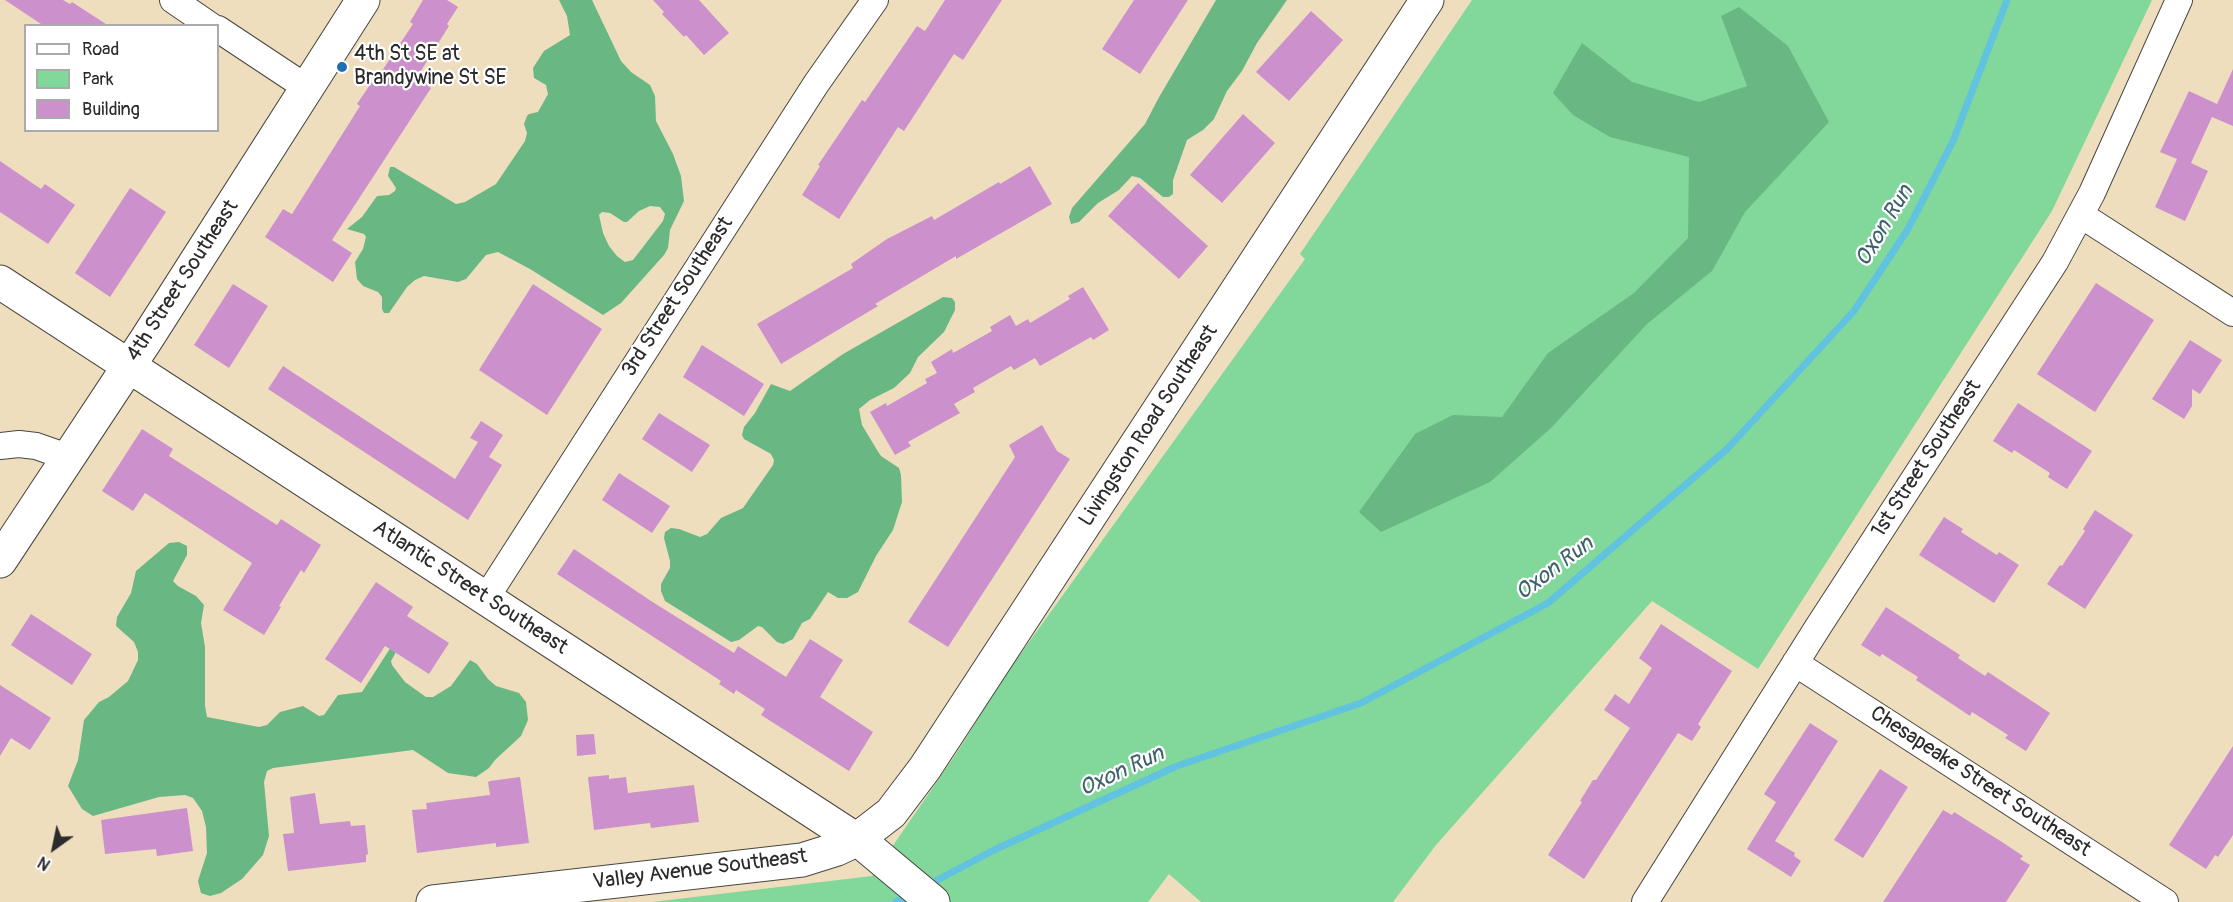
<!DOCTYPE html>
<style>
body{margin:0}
#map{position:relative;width:2233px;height:902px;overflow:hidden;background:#eedebe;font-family:Pangolin,sans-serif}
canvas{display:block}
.legend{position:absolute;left:24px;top:24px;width:195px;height:108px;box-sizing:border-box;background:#fff;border:2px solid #aaa;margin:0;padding:8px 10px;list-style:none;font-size:18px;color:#2b2b2b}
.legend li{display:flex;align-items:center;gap:12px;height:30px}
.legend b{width:30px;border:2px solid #aaa}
.north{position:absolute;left:24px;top:818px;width:60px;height:60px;-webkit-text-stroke:4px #fff;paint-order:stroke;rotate:213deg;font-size:16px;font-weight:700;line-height:24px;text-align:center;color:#2b2b2b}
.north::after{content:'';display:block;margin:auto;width:21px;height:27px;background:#2b2b2b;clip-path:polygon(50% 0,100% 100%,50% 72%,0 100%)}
</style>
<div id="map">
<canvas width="2233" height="902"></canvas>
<ul class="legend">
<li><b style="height:8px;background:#fff"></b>Road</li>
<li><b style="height:16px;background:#82d79b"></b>Park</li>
<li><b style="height:16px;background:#cc91cc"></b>Building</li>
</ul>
<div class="north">N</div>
</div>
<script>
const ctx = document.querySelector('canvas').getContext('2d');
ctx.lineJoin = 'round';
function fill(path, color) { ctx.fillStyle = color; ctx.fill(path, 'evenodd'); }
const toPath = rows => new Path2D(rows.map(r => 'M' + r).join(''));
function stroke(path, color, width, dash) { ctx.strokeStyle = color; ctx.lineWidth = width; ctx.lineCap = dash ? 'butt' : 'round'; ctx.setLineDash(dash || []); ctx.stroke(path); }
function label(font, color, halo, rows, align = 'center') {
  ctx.font = font + ' Pangolin,sans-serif'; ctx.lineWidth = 4.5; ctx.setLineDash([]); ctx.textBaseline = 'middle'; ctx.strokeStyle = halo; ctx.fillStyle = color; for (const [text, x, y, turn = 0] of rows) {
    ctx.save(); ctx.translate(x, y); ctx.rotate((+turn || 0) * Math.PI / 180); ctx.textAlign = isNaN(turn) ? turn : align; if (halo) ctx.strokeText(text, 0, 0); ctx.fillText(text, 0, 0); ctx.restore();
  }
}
const green = toPath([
 [1472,0,2152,0,2052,211,1758,669,1652,601,1436,845,1393,902,1201,902,1169,874,1148,902,652,902,872,876,956,754,1006,674,1305,259,1300,254]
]);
const forest = toPath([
 [559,0,592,0,621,61,631,72,650,85,655,96,656,121,673,154,681,176,684,201,670,230,668,248,664,255,621,303,603,315,530,269,498,252,486,255,466,279,458,282,424,276,415,280,407,287,389,313,384,313,382,309,382,297,378,292,363,286,357,279,355,262,363,249,366,237,364,234,347,229,362,217,377,196,389,195,395,191,396,188,388,176,390,167,394,167,456,204,465,202,496,184,525,141,527,133,524,124,527,116,529,114,538,112,548,94,546,85,534,78,533,68,544,51,570,35,567,16],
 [650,206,660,207,665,214,663,221,633,260,625,262,617,256,609,246,603,233,599,215,602,212,610,213,624,222,627,222,639,211],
 [1216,0,1287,0,1257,43,1242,71,1227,91,1214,119,1203,130,1187,140,1173,180,1173,194,1169,197,1163,197,1140,178,1132,176,1119,190,1098,203,1079,222,1071,224,1069,217,1072,208,1145,124,1158,99],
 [1739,7,1788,46,1829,122,1745,212,1712,271,1647,324,1551,428,1490,482,1381,532,1359,512,1415,434,1453,415,1502,417,1548,353,1634,293,1688,238,1689,157,1610,137,1573,115,1553,93,1582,43,1632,82,1699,102,1747,86,1721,16],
 [943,297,952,298,955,302,955,310,944,332,918,357,910,373,894,388,870,400,859,409,862,425,877,450,881,456,899,468,901,475,902,502,893,530,876,556,858,592,847,598,838,598,828,592,810,619,802,623,793,639,783,644,777,642,762,627,758,626,739,640,731,642,665,601,661,591,661,584,670,568,670,561,664,538,665,532,671,528,679,529,700,537,707,534,721,518,743,508,773,465,774,460,771,454,744,439,742,435,744,427,755,413,771,384,790,391,843,354],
 [179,542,187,546,187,555,173,581,178,586,196,596,204,605,201,623,205,647,205,706,207,717,259,727,267,725,280,712,303,706,319,716,324,715,338,695,362,692,391,647,395,649,395,654,391,661,392,665,405,682,426,697,433,697,451,686,470,660,477,664,488,679,496,686,519,693,526,702,528,720,521,736,495,760,489,768,476,777,448,773,413,750,273,768,267,771,264,782,269,836,263,855,242,879,221,893,210,896,201,893,198,881,207,853,206,827,202,811,193,798,185,795,159,797,93,816,82,809,68,786,78,760,84,720,99,702,109,697,128,681,138,660,138,652,134,642,116,626,117,617,131,593,136,571,169,543]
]);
const stream = toPath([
 [928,885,994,850,1177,766,1361,703,1548,603,1727,449,1854,311,1908,229,1953,141,2007,0],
 [896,902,910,895]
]);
const building = toPath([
 [5,0,63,0,70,4,72,2,109,26,44,26],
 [423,0,447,0,458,7,447,24,449,26,417,77,431,88,332,240,352,253,333,282,265,237,283,209,292,214,360,106,357,104,380,70,382,71,413,24,410,22],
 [653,0,699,0,729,33,704,55,686,35,684,37,662,14,664,12],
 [945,0,1002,0,963,60,954,54,904,131,898,127,839,219,802,195,820,166,818,165,862,100,865,102,917,26,925,31],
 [1134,0,1188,0,1140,74,1102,49],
 [1311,11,1343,40,1289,101,1256,72],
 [2233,69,2233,126,2212,117,2191,163,2208,171,2185,221,2155,207,2177,159,2160,152,2189,91,2217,104],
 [1243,114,1275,143,1222,203,1190,175],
 [0,161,41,189,45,184,75,205,48,244,0,212],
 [1030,166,1052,204,956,259,956,256,875,304,878,306,781,364,757,324,853,268,851,264,887,239,932,216,934,220,999,182,1000,184],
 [1138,183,1208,246,1179,279,1108,216],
 [130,188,166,212,110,297,75,273],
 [2096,283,2154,320,2095,412,2037,374],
 [233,284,268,306,229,368,194,345],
 [533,284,602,329,547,415,479,370],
 [1083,287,1109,330,1093,340,1091,337,1040,366,1035,358,1014,370,1011,366,973,388,975,392,954,404,960,413,908,442,911,446,895,455,870,412,886,403,887,406,927,383,925,379,937,373,931,362,952,349,953,353,992,331,990,327,1010,315,1016,326,1028,319,1030,323,1070,299,1068,296],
 [2190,340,2222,360,2200,394,2192,389,2192,406,2184,419,2152,399],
 [702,345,764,384,744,416,683,377],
 [283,366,455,479,478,442,470,438,481,421,503,435,489,457,502,465,468,520,268,389],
 [2018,403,2092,451,2067,489,2048,477,2050,473,2014,450,2012,453,1993,441],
 [659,413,710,445,692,472,642,439],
 [1042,425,1057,451,1070,459,948,647,908,622,1015,457,1009,445],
 [142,429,173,449,169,456,277,525,281,519,321,545,304,573,301,570,279,606,281,607,264,635,223,610,252,563,145,493,133,511,102,491],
 [619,473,670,506,652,533,602,500],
 [2095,510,2133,535,2085,609,2047,584,2060,565,2062,566,2085,531,2083,529],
 [1944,517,1963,529,1961,532,1997,555,1999,552,2019,565,1994,603,1919,555],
 [574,549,651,601,734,653,738,646,786,677,810,639,843,660,820,697,873,732,849,771,761,715,765,709,736,690,734,694,719,684,721,681,557,574],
 [376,582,413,607,407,616,449,643,429,674,385,646,361,683,325,659],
 [1886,607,1960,655,1958,658,1985,676,1988,672,2050,713,2026,751,2005,738,2008,735,1972,712,1970,716,1916,680,1918,677,1882,654,1880,657,1861,645],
 [31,614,92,654,72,685,11,645],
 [1661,624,1732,671,1698,724,1701,727,1692,741,1678,733,1584,879,1548,855,1582,802,1580,801,1593,780,1596,780,1630,728,1604,710,1615,694,1629,704,1652,668,1639,658],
 [0,685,51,718,30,750,11,738,0,756],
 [1810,723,1838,741,1775,841,1795,853,1794,856,1801,861,1791,877,1747,849,1776,802,1764,794],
 [594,734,596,754,577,756,576,735],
 [2233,746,2233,835,2218,857,2215,855,2206,869,2169,845],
 [1880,769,1908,787,1863,858,1834,840],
 [609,775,609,779,626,777,628,793,694,785,699,822,651,828,650,823,594,830,588,777],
 [520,777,529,843,496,847,496,843,417,853,412,810,427,809,426,803,490,795,488,782,490,781],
 [315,793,320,824,350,821,351,826,365,825,368,854,366,855,366,862,288,871,283,834,294,833,290,797],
 [187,808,193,851,157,856,156,849,105,854,101,820],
 [1943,810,1952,815,1954,812,2002,842,2023,856,2020,859,2030,865,2006,902,1883,902]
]);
const street = toPath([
 [173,0,211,26],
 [218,29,307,88],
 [2081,215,2233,313],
 [0,446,19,444,36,446,56,453,66,460],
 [486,598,816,84,875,0],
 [1795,663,2165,902],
 [1645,902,1818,627,2055,262,2092,193,2179,0]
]);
const secondary = toPath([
 [0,282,866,846,933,902],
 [0,561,146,340,363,0],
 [433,902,802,860,837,849,856,840,891,813,925,768,1427,0]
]);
const markers = [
 [342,67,6,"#1f6fb2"]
];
const poiNames = [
 ["4th St SE at",354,55],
 ["Brandywine St SE",354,79]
];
const streetNames = [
 ["4th Street Southeast",183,281,-57],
 ["3rd Street Southeast",678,297,-57],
 ["Livingston Road Southeast",1149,426,-57],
 ["1st Street Southeast",1927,459,-57],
 ["Atlantic Street Southeast",470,588,33],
 ["Chesapeake Street Southeast",1980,782,33],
 ["Valley Avenue Southeast",700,870,-7]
];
const waterNames = [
 ["Oxon Run",1885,226,-59],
 ["Oxon Run",1555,569,-37],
 ["Oxon Run",1122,772,-25]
];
fill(green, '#82d79b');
fill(forest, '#69b883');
stroke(stream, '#61c3df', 7);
fill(building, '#cc91cc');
stroke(street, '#484641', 28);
stroke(secondary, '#484641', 35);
stroke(street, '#fff', 26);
stroke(secondary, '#fff', 33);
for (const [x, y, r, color] of markers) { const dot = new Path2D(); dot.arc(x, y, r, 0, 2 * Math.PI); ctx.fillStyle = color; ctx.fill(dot); stroke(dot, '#fff', 2); }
label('21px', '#2b2b2b', '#fff', poiNames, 'left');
label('21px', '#2b2b2b', '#fff', streetNames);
label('italic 22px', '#3e606a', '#fff', waterNames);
</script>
